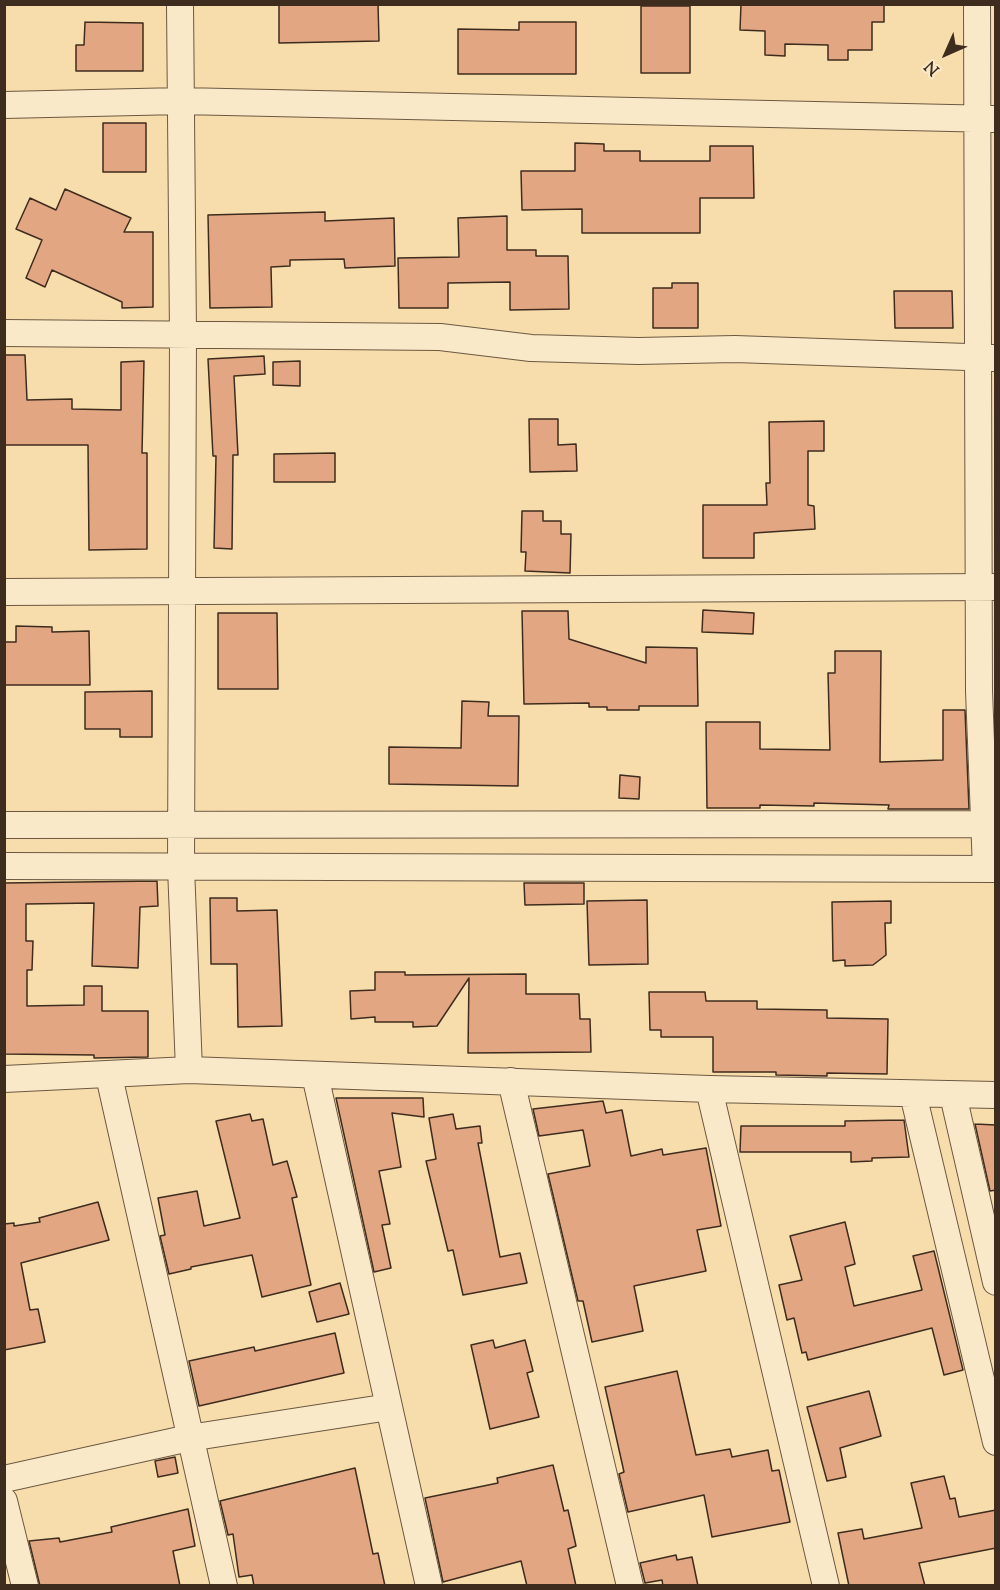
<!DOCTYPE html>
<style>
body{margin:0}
#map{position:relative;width:1000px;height:1590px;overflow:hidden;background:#f8ddac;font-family:"Sorts Mill Goudy",serif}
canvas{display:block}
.frame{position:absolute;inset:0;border:6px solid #3e2c1e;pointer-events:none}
.north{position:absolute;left:916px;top:24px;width:60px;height:60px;-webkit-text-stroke:4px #fae9c9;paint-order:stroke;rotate:225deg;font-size:16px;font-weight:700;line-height:24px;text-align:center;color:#3e2c1e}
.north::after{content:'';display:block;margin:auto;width:21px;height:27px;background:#3e2c1e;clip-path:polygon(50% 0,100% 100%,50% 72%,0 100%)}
</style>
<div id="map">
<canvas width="1000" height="1590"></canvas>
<div class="frame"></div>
<div class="north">N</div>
</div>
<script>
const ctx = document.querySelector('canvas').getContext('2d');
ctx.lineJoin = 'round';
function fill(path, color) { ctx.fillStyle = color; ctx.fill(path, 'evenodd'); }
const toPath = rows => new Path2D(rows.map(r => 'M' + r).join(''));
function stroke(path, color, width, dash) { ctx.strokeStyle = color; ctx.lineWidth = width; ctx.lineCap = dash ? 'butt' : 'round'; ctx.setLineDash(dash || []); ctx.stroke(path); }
const building = toPath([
 [279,4,378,4,379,41,279,43,279,4],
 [741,4,884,4,884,22,872,22,872,50,848,50,848,60,828,60,828,45,785,44,785,56,765,55,765,31,740,30,741,4],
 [641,6,690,6,690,73,641,73,641,6],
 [85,22,143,23,143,71,76,71,76,45,84,45,85,22],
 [519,22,576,22,576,74,458,74,458,29,519,30,519,22],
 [103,123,146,123,146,172,103,172,103,123],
 [575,143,604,144,604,151,640,151,640,161,710,161,710,146,753,146,754,198,700,198,700,233,582,233,582,209,522,210,521,171,575,171,575,143],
 [65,189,131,218,124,232,153,232,153,307,122,308,122,302,52,270,45,287,26,278,42,240,16,229,30,198,56,210,65,189],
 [325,212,325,221,394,218,395,266,345,268,344,259,290,260,290,266,271,267,272,307,210,308,208,215,325,212],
 [507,216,507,250,536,250,536,256,568,256,569,309,510,310,510,282,448,283,448,308,399,308,398,258,459,257,458,218,507,216],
 [672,283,698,283,698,328,653,328,653,288,672,288,672,283],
 [894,291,952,291,953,328,895,328,894,291],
 [4,355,25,355,27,400,72,399,72,409,121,410,121,362,144,361,142,453,147,453,147,549,89,550,88,445,4,445,4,355],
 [264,356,265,374,234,376,238,455,233,455,232,549,214,548,216,456,213,456,208,359,264,356],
 [300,361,300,386,273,385,273,362,300,361],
 [529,419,558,419,558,445,576,444,577,471,530,472,529,419],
 [824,421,824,451,808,451,808,505,814,506,815,529,754,533,754,558,703,558,703,505,767,505,766,483,770,483,769,422,824,421],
 [335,453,335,482,274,482,274,454,335,453],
 [522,511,543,511,543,521,561,521,561,534,571,534,570,573,525,571,526,552,521,552,522,511],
 [703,610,754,613,753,634,702,632,703,610],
 [522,611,568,611,569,639,646,663,646,647,697,648,698,706,639,706,639,710,607,710,607,707,589,707,589,703,524,704,522,611],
 [218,613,277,613,278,689,218,689,218,613],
 [16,626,52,627,52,632,89,631,90,685,4,685,4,642,16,642,16,626],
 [835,651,881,651,880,762,943,760,943,710,965,710,969,809,888,809,889,805,814,803,814,806,760,805,760,808,707,808,706,722,760,722,760,749,830,750,828,673,835,673,835,651],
 [152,691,152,737,120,737,120,729,85,729,85,692,152,691],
 [462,701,489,702,488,716,519,716,518,786,389,784,389,747,461,748,462,701],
 [620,775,640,777,639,799,619,798,620,775],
 [157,881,158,906,140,907,138,968,92,966,94,903,26,904,26,941,33,941,32,970,27,970,27,1006,84,1005,84,986,102,986,102,1011,148,1011,148,1057,94,1058,94,1055,4,1054,4,883,157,881],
 [524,883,584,883,584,904,525,905,524,883],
 [210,898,237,898,237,911,277,910,282,1026,238,1027,237,964,211,964,210,898],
 [647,900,648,964,589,965,587,901,647,900],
 [891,901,891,923,885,923,886,955,873,965,845,966,845,960,833,961,832,902,891,901],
 [375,972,405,972,405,975,526,974,526,994,579,994,580,1019,590,1019,591,1052,468,1053,469,978,437,1026,413,1027,413,1022,375,1022,375,1017,351,1019,350,991,375,990,375,972],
 [649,992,705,992,706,1001,757,1001,757,1009,827,1010,827,1018,888,1019,887,1074,827,1073,827,1076,776,1075,776,1072,713,1072,713,1037,661,1037,661,1030,650,1030,649,992],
 [336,1098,423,1098,424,1117,392,1113,401,1167,379,1171,390,1224,382,1225,391,1268,374,1272,336,1098],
 [603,1101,606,1113,622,1110,631,1156,662,1149,663,1155,706,1148,721,1226,697,1230,706,1271,634,1286,643,1331,592,1342,583,1301,578,1301,548,1174,590,1166,583,1130,539,1136,533,1109,603,1101],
 [250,1114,252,1121,263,1119,273,1165,287,1161,297,1197,292,1198,311,1285,262,1297,252,1255,191,1267,191,1269,169,1274,160,1236,165,1235,158,1198,197,1191,204,1226,240,1218,216,1121,250,1114],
 [453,1114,456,1129,480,1126,482,1143,478,1143,500,1257,520,1253,527,1283,463,1295,453,1250,448,1251,426,1161,436,1159,429,1118,453,1114],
 [904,1120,909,1157,872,1158,872,1161,851,1162,851,1152,740,1152,741,1126,845,1126,845,1121,904,1120],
 [975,1124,996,1125,996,1190,990,1191,975,1124],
 [98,1202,109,1240,21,1263,30,1310,38,1309,45,1342,4,1350,4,1224,14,1223,14,1226,40,1222,39,1218,98,1202],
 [845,1222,855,1264,845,1267,854,1306,922,1290,913,1256,934,1251,963,1370,944,1375,932,1328,808,1360,806,1352,802,1353,794,1318,787,1320,779,1285,802,1280,790,1236,845,1222],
 [340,1283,349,1314,317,1322,309,1292,340,1283],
 [335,1333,344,1373,199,1406,189,1361,254,1347,255,1351,335,1333],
 [493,1340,495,1348,525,1340,533,1371,527,1373,539,1417,490,1429,471,1345,493,1340],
 [677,1371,696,1455,730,1449,732,1457,768,1450,772,1471,779,1470,790,1522,712,1537,704,1495,628,1512,619,1474,624,1472,605,1387,677,1371],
 [869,1391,881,1436,840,1448,846,1477,827,1481,807,1407,869,1391],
 [175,1457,178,1473,158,1477,155,1461,175,1457],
 [553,1465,564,1511,568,1510,576,1546,568,1549,576,1586,527,1586,521,1561,443,1582,425,1498,498,1483,497,1478,553,1465],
 [355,1468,373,1554,378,1553,385,1586,254,1586,252,1575,239,1577,233,1534,228,1535,220,1501,355,1468],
 [944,1476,950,1499,955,1498,959,1517,996,1510,996,1548,919,1563,925,1586,849,1586,838,1533,862,1529,864,1539,922,1528,911,1483,944,1476],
 [188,1509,195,1546,173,1551,180,1586,40,1586,29,1541,59,1538,60,1542,112,1532,111,1527,188,1509],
 [676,1555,677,1560,692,1557,698,1586,663,1586,662,1580,645,1583,640,1563,676,1555]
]);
const street = toPath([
 [180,4,183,335,181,867,189,1070],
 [977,4,979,691,986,869],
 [4,105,181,101,996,119],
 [4,333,440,337,531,348,638,351,735,349,996,358],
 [4,592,996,587],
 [4,825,996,824],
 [4,866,996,869],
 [315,1075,429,1586],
 [109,1076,224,1586],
 [4,1079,189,1070,709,1089,996,1095],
 [511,1081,630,1586],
 [709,1089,826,1586],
 [913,1094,996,1442],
 [953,1095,996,1282],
 [4,1479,189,1438,389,1407],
 [4,1501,25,1586]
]);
fill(building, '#e2a682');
stroke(building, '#3e2c1e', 1.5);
stroke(street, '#6c5842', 28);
stroke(street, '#fae9c9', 26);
</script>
